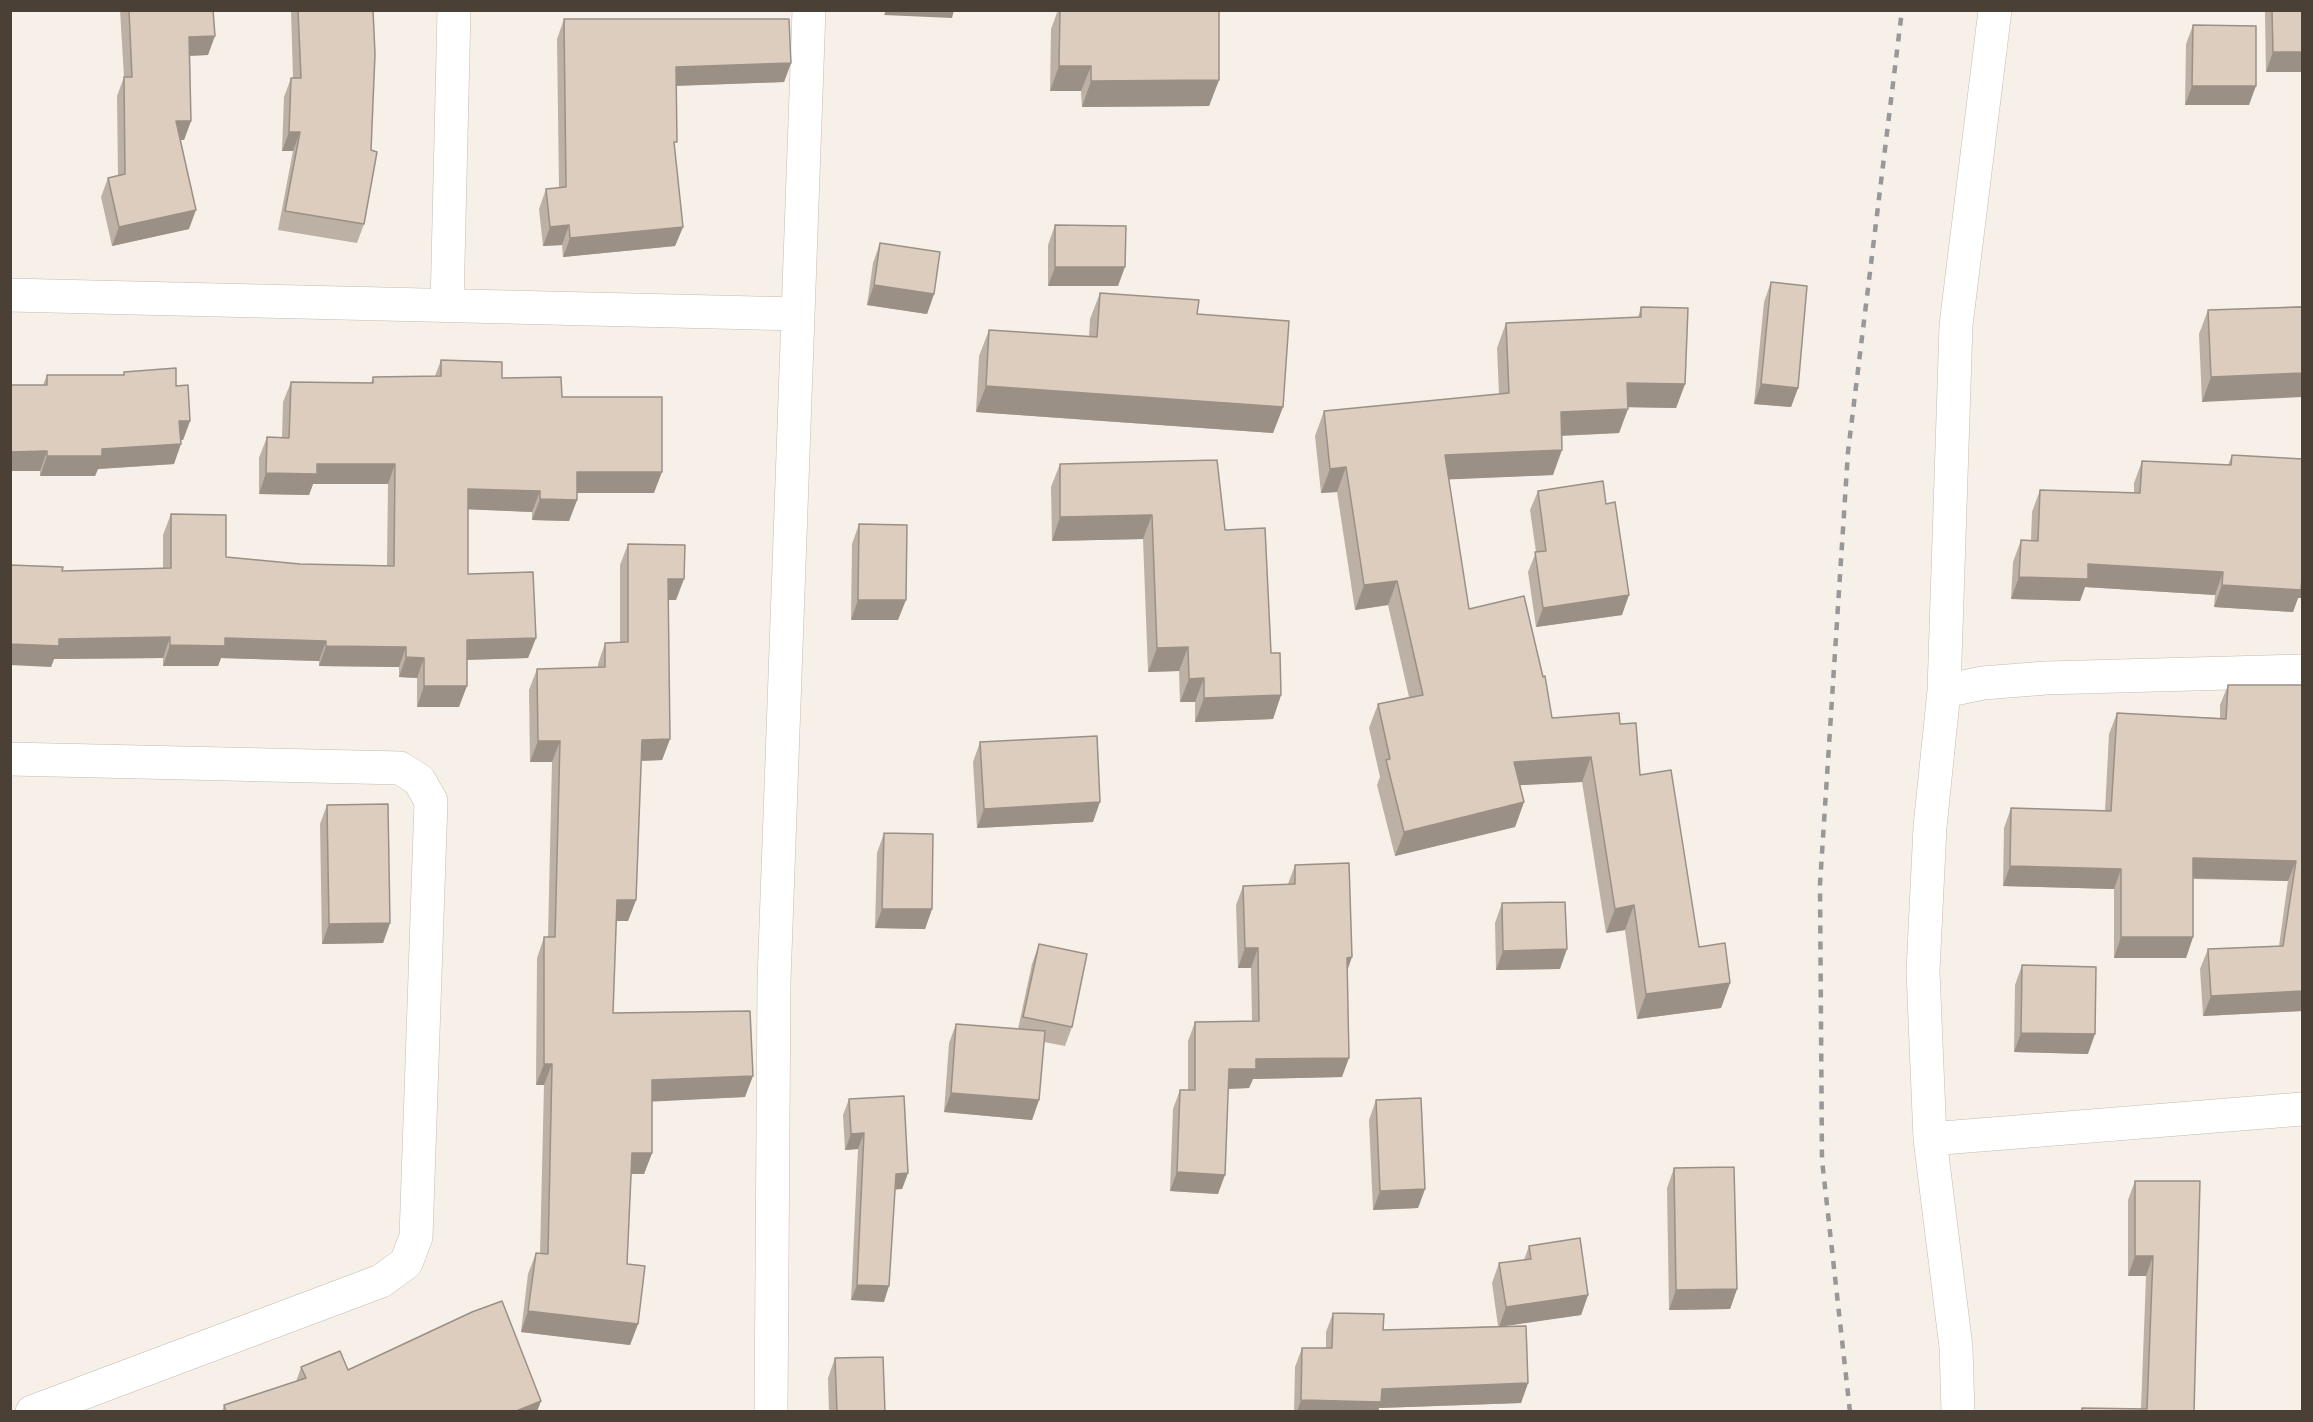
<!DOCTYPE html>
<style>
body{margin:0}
#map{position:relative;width:2313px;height:1422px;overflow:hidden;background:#f6f0e8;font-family:Montserrat,sans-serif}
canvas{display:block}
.frame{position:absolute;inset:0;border:12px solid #4a4036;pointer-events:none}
</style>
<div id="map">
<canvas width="2313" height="1422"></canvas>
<div class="frame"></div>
</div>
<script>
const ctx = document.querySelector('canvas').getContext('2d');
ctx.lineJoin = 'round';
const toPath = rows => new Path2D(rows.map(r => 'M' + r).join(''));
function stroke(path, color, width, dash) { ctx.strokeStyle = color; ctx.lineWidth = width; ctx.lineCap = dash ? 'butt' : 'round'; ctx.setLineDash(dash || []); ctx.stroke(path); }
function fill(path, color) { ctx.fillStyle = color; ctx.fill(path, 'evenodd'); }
const minor = toPath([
 [10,295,798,314],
 [447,306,454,10],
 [1944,691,1956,325,1995,10],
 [10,759,400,768,419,780,431,801,416,1237,406,1263,381,1281,32,1412],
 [1930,1139,2302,1109],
 [771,1412,774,981,809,10],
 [1958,1412,1956,1347,1930,1139,1923,971,1930,827,1944,691,1983,683,2046,678,2302,671]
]);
const rail = toPath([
 [1850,1412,1822,1160,1820,884,1848,452,1902,10]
]);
const wall = toPath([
 [120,10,213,10,208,55,190,56,191,121,184,140,180,140,189,229,112,246,101,197,108,178,118,175,117,96,124,77],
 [291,10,373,10,364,224,357,243,278,230,293,151,282,151,284,97,291,78,293,78],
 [1058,10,1219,10,1219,80,1209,106,1082,107,1081,91,1050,91,1051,29],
 [2266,10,2302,10,2266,72,2265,13],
 [564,19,791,63,784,82,676,86,674,150,683,227,675,246,563,257,562,245,543,246,539,209,546,189,559,188,557,39],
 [2193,25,2249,105,2185,105,2186,44],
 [1055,225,1118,286,1048,286,1048,245],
 [880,243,934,294,927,314,867,305,873,263],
 [1771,282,1798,388,1791,407,1754,404,1764,302],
 [1100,293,1197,314,1283,407,1273,433,976,412,979,356,989,330,1089,337,1090,319],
 [2302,306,2202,402,2199,334,2208,310],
 [1641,307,1685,384,1676,408,1628,407,1619,433,1561,436,1553,475,1449,479,1469,609,1552,718,1620,724,1640,775,1699,947,1730,983,1721,1008,1637,1019,1625,930,1606,933,1582,782,1520,785,1524,802,1515,827,1395,856,1377,785,1380,777,1369,728,1378,704,1409,697,1388,605,1355,610,1337,492,1321,493,1315,436,1324,411,1499,394,1497,348,1506,323,1638,317],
 [441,360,562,397,654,493,577,493,577,500,569,521,532,520,532,512,468,509,468,574,536,638,528,658,467,660,459,707,417,707,417,678,399,677,399,667,319,666,319,661,221,658,218,666,163,666,163,658,54,659,51,667,62,571,163,568,163,535,171,514,226,557,300,564,387,566,388,484,313,484,309,495,259,494,259,458,267,437,282,438,283,402,291,382,371,383,373,377,435,376],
 [124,372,176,386,190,421,183,440,180,440,174,464,98,469,95,476,40,476,40,471,10,471,10,385,43,385,47,375,123,375],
 [2232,455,2298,598,2293,612,2214,607,2215,595,2085,587,2080,601,2011,599,2013,562,2021,540,2031,540,2032,512,2040,490,2134,493,2134,483,2142,461,2228,465],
 [1060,464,1225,530,1271,653,1281,695,1273,719,1195,722,1195,702,1180,702,1179,671,1148,672,1143,539,1052,541,1051,487],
 [1538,491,1606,504,1622,615,1536,627,1528,572,1536,552,1530,510],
 [859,524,898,620,851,620,852,544],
 [628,544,676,600,668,600,670,739,662,760,641,761,636,900,628,921,616,921,613,1013,745,1097,652,1101,652,1153,644,1174,631,1174,627,1264,638,1324,630,1345,521,1332,528,1274,536,1253,540,1254,544,1085,536,1085,537,958,544,937,548,937,552,762,530,762,529,690,537,669,598,668,598,664,605,643,620,643,620,565],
 [2228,685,2302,685,2302,1011,2203,1016,2200,969,2208,949,2279,946,2288,881,2193,879,2193,937,2186,958,2114,958,2114,889,2003,886,2004,828,2011,808,2105,811,2109,734,2117,713,2220,718,2220,705],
 [980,742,1093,822,977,828,973,762],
 [327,805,390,923,383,943,322,944,320,824],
 [884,833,932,909,925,929,875,928,877,853],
 [1295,865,1347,972,1342,1077,1253,1079,1249,1088,1228,1089,1218,1194,1170,1191,1173,1109,1180,1090,1188,1090,1188,1041,1195,1022,1252,1021,1251,968,1238,968,1236,905,1243,886,1288,884],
 [1502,903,1560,969,1496,970,1495,923],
 [1039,944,1072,1027,1065,1046,1044,1042,1039,1100,1032,1120,944,1112,949,1043,956,1024,1018,1029,1032,964],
 [2022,965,2088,1054,2014,1052,2015,985],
 [849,1099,908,1173,902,1189,895,1189,884,1302,851,1300,858,1149,845,1150,843,1115],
 [1376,1100,1425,1189,1418,1208,1373,1210,1369,1120],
 [1674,1168,1737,1289,1730,1309,1669,1310,1667,1188],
 [2135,1181,2194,1412,2081,1412,2082,1408,2141,1409,2146,1276,2128,1276,2128,1200],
 [1529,1246,1588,1295,1581,1315,1499,1326,1528,1383,1521,1403,1379,1408,1378,1412,1294,1412,1295,1367,1302,1348,1326,1348,1326,1332,1333,1313,1383,1330,1498,1326,1492,1283,1499,1263,1524,1260],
 [835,1358,885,1412,829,1412,828,1378],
 [301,1367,348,1370,537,1412,222,1412,224,1405,296,1382]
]);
const shadedWall = toPath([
 [886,10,954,10,952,18,884,15],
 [215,36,208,55,182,56,189,37],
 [2273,52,2302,52,2302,72,2266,72],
 [791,63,784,82,668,86,676,67],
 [1059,66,1091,66,1081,91,1050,91],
 [1219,80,1209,106,1082,107,1091,81],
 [2192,86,2256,86,2249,105,2185,105],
 [176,121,191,121,184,140,169,140],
 [289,132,300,132,293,151,282,151],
 [196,210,189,229,112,246,119,227],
 [569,225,562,245,543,246,550,227],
 [683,227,675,246,563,257,570,238],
 [1055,267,1125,267,1118,286,1048,286],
 [874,285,934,294,927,314,867,305],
 [2302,373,2302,397,2202,402,2211,377],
 [1627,383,1685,384,1676,408,1618,407],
 [1761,384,1798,388,1791,407,1754,404],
 [986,386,1283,407,1273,433,976,412],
 [1628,409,1619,433,1552,436,1561,412],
 [179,421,190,421,183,440,172,441],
 [181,444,174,464,98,469,95,476,40,476,47,456,102,449],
 [1562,450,1553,475,1436,480,1445,455],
 [47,451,40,471,10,471,10,452],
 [317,464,395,464,388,484,313,484,309,495,259,494,266,473],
 [1346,467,1337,492,1321,493,1330,469],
 [577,472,662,472,654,493,569,493],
 [468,489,540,491,532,512,461,509],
 [540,499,577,500,569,521,532,520],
 [1152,515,1143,539,1052,541,1060,517],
 [2088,564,2223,572,2215,595,2085,587,2080,601,2011,599,2019,577],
 [2302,576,2302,598,2298,598,2293,612,2214,607,2222,585],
 [668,579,684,579,676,600,660,600],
 [1397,581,1388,605,1355,610,1364,585],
 [1629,595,1622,615,1536,627,1543,608],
 [858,600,906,600,898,620,851,620],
 [170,637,163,658,54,659,51,667,10,665,10,644,59,639],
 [225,638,326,641,319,661,221,658,218,666,163,666,170,645],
 [536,638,528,658,460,660,467,640],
 [326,646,406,647,399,667,319,666],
 [1188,647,1179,671,1148,672,1157,648],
 [406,657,424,658,417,678,399,677],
 [1204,678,1195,702,1180,702,1189,679],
 [424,686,467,686,459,707,417,707],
 [1281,695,1273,719,1195,722,1204,698],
 [670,739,662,760,635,761,642,740],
 [538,741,560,741,552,762,530,762],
 [1591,757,1582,782,1505,786,1514,762],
 [1100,802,1093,822,977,828,984,809],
 [1524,802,1515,827,1395,856,1404,832],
 [2193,858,2296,861,2288,881,2186,878],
 [2010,866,2121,869,2114,889,2003,886],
 [617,900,636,900,628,921,609,921],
 [1634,905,1625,930,1606,933,1615,909],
 [882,909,932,909,925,929,875,928],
 [390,923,383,943,322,944,329,924],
 [2121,937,2193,937,2186,958,2114,958],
 [1245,948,1258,948,1251,968,1238,968],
 [1567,949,1560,969,1496,970,1503,951],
 [1352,957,1345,977,1347,958],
 [1730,983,1721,1008,1637,1019,1646,994],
 [2302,991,2302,1011,2203,1016,2211,996],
 [2021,1033,2095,1034,2088,1054,2014,1052],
 [1349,1058,1342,1077,1253,1079,1249,1088,1222,1089,1229,1069,1256,1059],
 [544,1064,552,1064,544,1085,536,1085],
 [753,1076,745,1097,644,1102,652,1080],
 [951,1093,1039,1100,1032,1120,944,1112],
 [864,1133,858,1149,845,1150,851,1134],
 [632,1153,652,1153,644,1174,624,1174],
 [1177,1172,1225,1175,1218,1194,1170,1191],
 [908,1173,902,1189,890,1190,896,1174],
 [1425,1189,1418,1208,1373,1210,1380,1191],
 [2135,1256,2153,1256,2146,1276,2128,1276],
 [857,1285,889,1286,884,1302,851,1300],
 [1737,1289,1730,1309,1669,1310,1676,1290],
 [1588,1295,1581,1315,1499,1327,1506,1307],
 [528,1311,638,1324,630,1345,521,1332],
 [1528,1383,1521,1403,1379,1408,1378,1412,1297,1412,1301,1400,1382,1389],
 [541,1401,537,1412,514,1412]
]);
const building = toPath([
 [129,10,213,10,215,36,189,37,191,121,176,121,196,210,119,227,108,178,125,174,124,77,132,77,129,10],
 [298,10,373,10,375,54,371,150,377,152,364,224,285,211,300,132,289,132,291,78,301,78,298,10],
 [1060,10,1219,10,1219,80,1091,81,1091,66,1059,66,1060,10],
 [2272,10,2302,10,2302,52,2273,52,2272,10],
 [564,19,789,19,791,63,676,67,677,142,674,142,683,227,570,238,569,225,550,227,546,189,566,187,564,19],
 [2193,25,2256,26,2256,86,2192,86,2193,25],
 [1055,225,1126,226,1125,267,1055,267,1055,225],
 [880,243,940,252,934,294,874,285,880,243],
 [1771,282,1807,286,1798,388,1761,384,1771,282],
 [1100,293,1199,300,1197,314,1289,321,1283,407,986,386,989,330,1097,337,1100,293],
 [1641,307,1688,308,1685,384,1627,383,1628,409,1561,412,1562,450,1445,455,1469,609,1524,596,1543,677,1545,676,1552,718,1619,713,1620,724,1636,723,1640,775,1671,770,1699,947,1725,943,1730,983,1646,994,1634,905,1615,909,1591,757,1514,762,1524,802,1404,832,1386,760,1390,759,1378,704,1423,695,1397,581,1364,585,1346,467,1330,469,1324,411,1509,393,1506,323,1641,317,1641,307],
 [2302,307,2302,373,2211,377,2208,310,2302,307],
 [441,360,502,362,502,378,561,377,562,397,662,397,662,472,577,472,577,500,540,499,540,491,468,489,468,574,533,572,536,638,467,640,467,686,424,686,424,658,406,657,406,647,326,646,326,641,225,638,225,646,170,645,170,637,59,639,59,646,10,644,10,565,63,567,62,571,171,568,171,514,226,515,226,557,300,564,394,566,395,464,317,464,317,474,266,473,267,437,289,438,291,382,373,383,373,377,441,376,441,360],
 [176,368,176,386,188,385,190,421,179,421,181,444,102,449,102,456,47,456,47,451,10,452,10,385,47,385,47,375,124,375,124,372,176,368],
 [2232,455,2302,459,2302,576,2301,590,2222,585,2223,572,2088,564,2088,579,2019,577,2021,540,2038,541,2040,490,2140,493,2142,461,2231,465,2232,455],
 [1217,460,1225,530,1265,528,1271,653,1280,653,1281,695,1204,698,1204,678,1189,679,1188,647,1157,648,1152,515,1060,517,1060,464,1217,460],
 [1603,481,1606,504,1615,502,1629,595,1543,608,1535,552,1546,551,1538,491,1603,481],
 [859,524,907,525,906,600,858,600,859,524],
 [628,544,685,545,684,579,668,579,670,739,642,740,636,900,617,900,613,1013,750,1011,753,1076,652,1080,652,1153,632,1153,627,1264,645,1266,638,1324,528,1311,536,1253,548,1254,552,1064,544,1064,544,937,555,937,560,741,538,741,537,669,605,667,605,643,628,642,628,544],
 [2228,685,2302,685,2302,991,2211,996,2208,949,2283,946,2296,861,2193,858,2193,937,2121,937,2121,869,2010,866,2011,808,2111,811,2117,713,2226,719,2228,685],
 [1097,736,1100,802,984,809,980,742,1097,736],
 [388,804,390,923,329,924,327,805,388,804],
 [884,833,933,834,932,909,882,909,884,833],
 [1349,863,1352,957,1347,958,1349,1058,1256,1059,1256,1069,1229,1069,1225,1175,1177,1172,1180,1090,1195,1090,1195,1022,1259,1021,1258,948,1245,948,1243,886,1295,884,1295,865,1349,863],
 [1565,902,1567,949,1503,951,1502,903,1565,902],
 [1039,944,1087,954,1072,1027,1023,1017,1039,944],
 [2022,965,2096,967,2095,1034,2021,1033,2022,965],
 [956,1024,1045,1031,1039,1100,951,1093,956,1024],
 [904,1096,908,1173,896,1174,889,1286,857,1285,864,1133,851,1134,849,1099,904,1096],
 [1421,1098,1425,1189,1380,1191,1376,1100,1421,1098],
 [1734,1167,1737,1289,1676,1290,1674,1168,1734,1167],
 [2135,1181,2200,1181,2194,1412,2082,1412,2082,1408,2147,1409,2153,1256,2135,1256,2135,1181],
 [1580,1238,1588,1295,1506,1307,1499,1263,1531,1259,1529,1246,1580,1238],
 [502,1301,541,1401,514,1412,226,1412,224,1405,306,1378,301,1367,340,1351,348,1370,472,1312,502,1301],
 [1333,1313,1384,1314,1383,1330,1526,1326,1528,1383,1382,1389,1381,1402,1301,1400,1302,1348,1332,1348,1333,1313],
 [883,1357,885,1412,837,1412,835,1358,883,1357]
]);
stroke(minor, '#c5baac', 34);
stroke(minor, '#fff', 33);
stroke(rail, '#989898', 4.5, [8, 8]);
fill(wall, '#bdb0a4');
fill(shadedWall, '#9a9086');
fill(building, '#dccdbf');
stroke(building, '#9a9086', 1.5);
</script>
